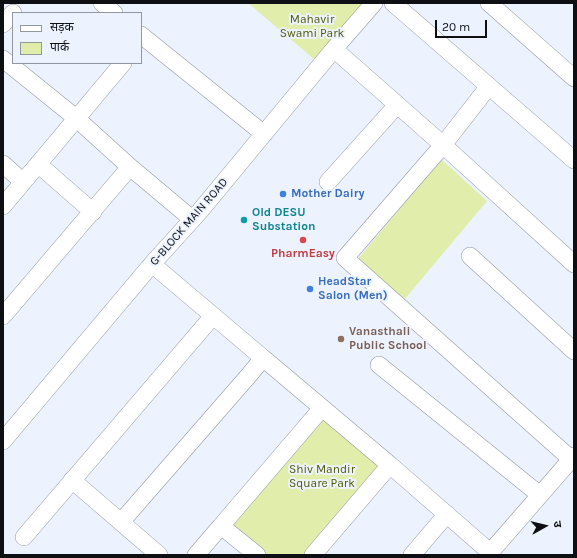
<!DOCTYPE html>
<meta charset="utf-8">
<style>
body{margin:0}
#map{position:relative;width:577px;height:558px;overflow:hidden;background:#edf3fe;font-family:Karla,"Noto Sans Devanagari",sans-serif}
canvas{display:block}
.frame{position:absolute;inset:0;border:4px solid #0d0f13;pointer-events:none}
.legend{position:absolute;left:12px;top:12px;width:130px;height:52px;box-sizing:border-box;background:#edf3fe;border:1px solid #9398a0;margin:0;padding:5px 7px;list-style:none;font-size:12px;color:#0d0f13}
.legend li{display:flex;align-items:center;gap:8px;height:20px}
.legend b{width:20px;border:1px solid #9398a0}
.north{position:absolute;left:525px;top:506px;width:40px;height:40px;-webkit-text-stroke:3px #edf3fe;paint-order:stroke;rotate:82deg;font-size:11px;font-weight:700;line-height:16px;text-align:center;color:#0d0f13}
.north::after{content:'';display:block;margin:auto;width:14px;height:18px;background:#0d0f13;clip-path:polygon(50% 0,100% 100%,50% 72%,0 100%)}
.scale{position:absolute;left:435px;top:20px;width:52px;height:18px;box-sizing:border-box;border:2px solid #0d0f13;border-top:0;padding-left:5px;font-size:12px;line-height:14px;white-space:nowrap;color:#0d0f13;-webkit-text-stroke:3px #edf3fe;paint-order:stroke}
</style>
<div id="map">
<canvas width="577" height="558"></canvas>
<div class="frame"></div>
<ul class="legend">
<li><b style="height:5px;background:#fff"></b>सड़क</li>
<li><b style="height:11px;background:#e0edab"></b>पार्क</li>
</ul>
<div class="north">उ</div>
<div class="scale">20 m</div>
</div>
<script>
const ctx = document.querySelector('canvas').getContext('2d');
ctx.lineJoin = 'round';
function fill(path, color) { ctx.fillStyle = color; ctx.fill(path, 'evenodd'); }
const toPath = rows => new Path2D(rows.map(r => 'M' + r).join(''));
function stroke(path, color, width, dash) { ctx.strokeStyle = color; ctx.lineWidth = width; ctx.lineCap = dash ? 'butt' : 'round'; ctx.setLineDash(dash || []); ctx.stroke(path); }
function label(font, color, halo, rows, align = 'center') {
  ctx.font = font + ' Karla,sans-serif'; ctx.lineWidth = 4; ctx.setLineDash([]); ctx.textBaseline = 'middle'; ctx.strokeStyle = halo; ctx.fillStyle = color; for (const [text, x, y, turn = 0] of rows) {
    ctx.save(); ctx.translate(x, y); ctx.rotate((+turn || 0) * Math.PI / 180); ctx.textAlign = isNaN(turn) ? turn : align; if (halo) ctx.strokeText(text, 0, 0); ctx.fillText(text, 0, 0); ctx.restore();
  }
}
const green = toPath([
 [248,3,363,3,315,60],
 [441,159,487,201,404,300,358,259],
 [324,415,384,467,306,555,265,555,228,526]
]);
const minor = toPath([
 [102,3,114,13],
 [393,3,574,160],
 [489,3,574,78],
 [3,24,13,13],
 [141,35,264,134],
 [334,49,443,145,574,264],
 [3,59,76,118,130,167,192,219],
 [489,86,443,145,345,258,571,459],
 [3,164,23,182],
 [38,164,93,212],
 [328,182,397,105],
 [3,206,123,63],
 [470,256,574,351],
 [3,316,130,167],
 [263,358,390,465],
 [379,365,540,495],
 [3,441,152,264,200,211,334,49,374,3],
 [72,480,159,555],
 [121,522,250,374,263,358,152,264],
 [24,537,213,316],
 [196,555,221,526],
 [257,555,221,526,322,408],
 [313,555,390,465,491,553],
 [412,555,447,514],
 [488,555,574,456]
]);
const markers = [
 [283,194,4,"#3f7fe0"],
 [244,220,4,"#0f9aa8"],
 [303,240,4,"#e0444e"],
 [310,289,4,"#3f7fe0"],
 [341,339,4,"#8d6e63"]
];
const parkNames = [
 ["Mahavir",312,20],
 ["Swami Park",312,34],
 ["Shiv Mandir",322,470],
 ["Square Park",322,484]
];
const shopNames = [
 ["Mother Dairy",291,194],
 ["HeadStar",318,282],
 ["Salon (Men)",318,296]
];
const cultureNames = [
 ["Old DESU",252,213],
 ["Substation",252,227]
];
const streetNames = [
 ["G-BLOCK MAIN ROAD",189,222,-49]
];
const healthNames = [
 ["PharmEasy",303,254]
];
const educationNames = [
 ["Vanasthali",349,332],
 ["Public School",349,346]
];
fill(green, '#e0edab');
stroke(minor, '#9297a1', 18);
stroke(minor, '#fff', 17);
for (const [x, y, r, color] of markers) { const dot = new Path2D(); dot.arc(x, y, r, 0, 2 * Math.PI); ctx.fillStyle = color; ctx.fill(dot); stroke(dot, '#edf3fe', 1.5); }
label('12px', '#4f5904', '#edf3fe', parkNames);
label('bold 12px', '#366cbe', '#edf3fe', shopNames, 'left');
label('bold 12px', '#0d838f', '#edf3fe', cultureNames, 'left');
label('12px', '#0d0f13', '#edf3fe', streetNames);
label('bold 12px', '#be3a42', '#edf3fe', healthNames);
label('bold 12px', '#785e54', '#edf3fe', educationNames, 'left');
</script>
